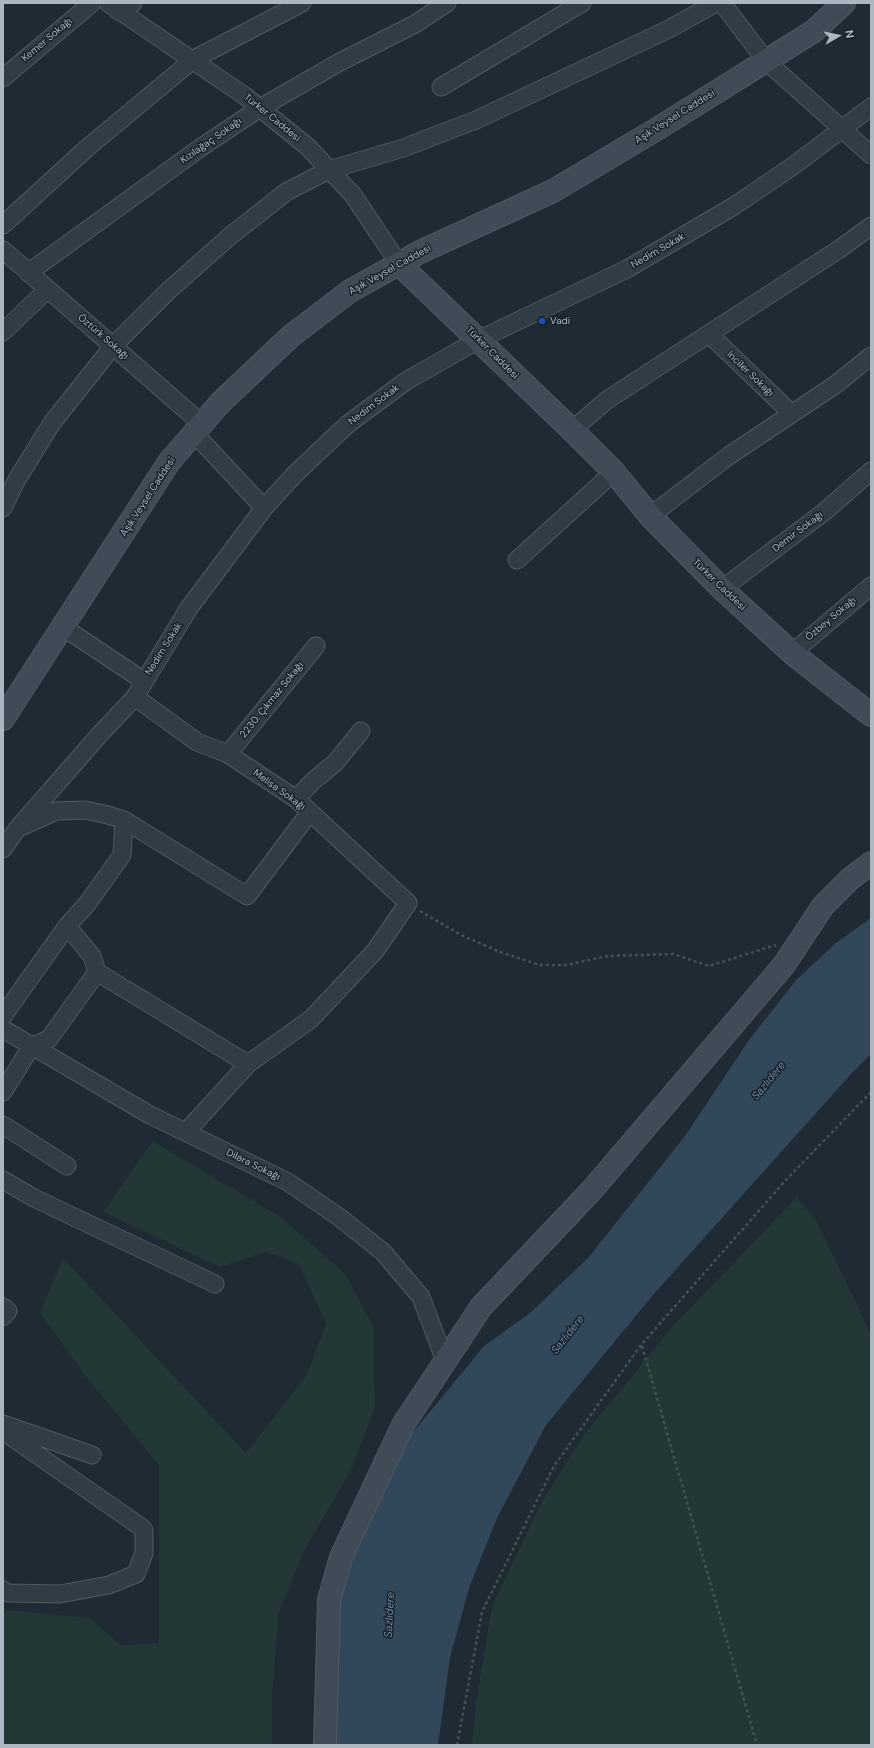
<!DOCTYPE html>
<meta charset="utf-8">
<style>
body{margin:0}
#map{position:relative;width:874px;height:1748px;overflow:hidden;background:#1f2a34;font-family:"DM Sans",sans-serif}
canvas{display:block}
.frame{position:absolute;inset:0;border:4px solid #acb7c2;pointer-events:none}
.north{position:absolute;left:818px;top:16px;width:40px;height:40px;-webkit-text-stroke:3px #182129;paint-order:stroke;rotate:81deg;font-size:11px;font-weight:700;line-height:16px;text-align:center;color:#acb7c2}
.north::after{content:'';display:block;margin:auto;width:14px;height:18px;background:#acb7c2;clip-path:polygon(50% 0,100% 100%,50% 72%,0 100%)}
</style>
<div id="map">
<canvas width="874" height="1748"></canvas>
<div class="frame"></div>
<div class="north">N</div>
</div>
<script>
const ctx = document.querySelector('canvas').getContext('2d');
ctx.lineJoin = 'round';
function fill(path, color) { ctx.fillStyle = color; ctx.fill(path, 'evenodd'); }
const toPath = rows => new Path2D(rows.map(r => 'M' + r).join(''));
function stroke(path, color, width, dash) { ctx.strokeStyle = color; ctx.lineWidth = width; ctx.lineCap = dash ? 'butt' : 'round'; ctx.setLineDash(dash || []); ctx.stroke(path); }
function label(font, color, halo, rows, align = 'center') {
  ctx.font = font + ' "DM Sans",sans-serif'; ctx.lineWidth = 3; ctx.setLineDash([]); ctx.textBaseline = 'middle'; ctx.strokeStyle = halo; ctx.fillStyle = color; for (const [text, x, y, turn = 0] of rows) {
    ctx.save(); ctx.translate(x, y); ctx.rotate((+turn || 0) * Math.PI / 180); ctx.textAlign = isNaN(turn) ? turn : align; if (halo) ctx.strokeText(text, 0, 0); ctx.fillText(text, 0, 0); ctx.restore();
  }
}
const green = toPath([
 [153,1141,279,1216,345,1273,374,1328,375,1407,351,1470,303,1553,279,1612,272,1695,272,1745,3,1745,3,1614,8,1610,90,1618,120,1645,159,1643,159,1465,86,1377,40,1313,63,1258,246,1453,306,1376,326,1324,299,1264,265,1252,220,1267,103,1212],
 [797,1197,817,1222,871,1334,871,1745,472,1745,476,1703,492,1606,541,1503,584,1435,673,1326]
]);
const water = toPath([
 [871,918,871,1054,851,1074,653,1295,546,1425,497,1518,469,1588,450,1658,438,1745,331,1745,336,1609,345,1565,409,1437,484,1346,530,1313,588,1258,685,1136,749,1040,797,979,836,943]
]);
const path = toPath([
 [420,911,461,935,500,952,540,965,567,965,607,956,673,954,709,966,776,945],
 [642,1346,757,1745],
 [457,1745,482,1612,554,1466,641,1345,785,1181,871,1092]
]);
const street = toPath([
 [108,3,245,96,308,147,353,195,399,264],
 [722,3,766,61,871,155],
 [118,11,133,3],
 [3,78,92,3],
 [441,87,582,3],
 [3,225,87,148,194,59,302,3],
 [3,250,202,424],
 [28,273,200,148,260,108,338,63,415,24,447,3],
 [3,332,48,289],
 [709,334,792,414],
 [572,430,607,400,841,248,871,226],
 [194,433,264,508],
 [3,508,16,481,52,423,113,346,167,292,229,237,286,192,329,170,403,148,476,120,669,29,716,3],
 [650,516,730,455,835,385,871,356],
 [517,560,614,472],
 [722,589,824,512,871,471],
 [63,627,144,681],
 [792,653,871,586],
 [135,697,197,742,228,754,296,799,408,903,375,951,311,1019,248,1064,186,1132],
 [228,754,316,646],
 [296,799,313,781,335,763,361,731],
 [23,826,56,811,85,810,108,815,124,820,247,896,310,812],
 [3,849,17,829,101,733,135,697,189,608,264,508,295,474,348,424,406,381,480,339,627,269,734,206,793,166,871,107],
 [67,926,92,956,97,972,248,1064],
 [3,1016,67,926,87,904,122,855,124,820],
 [3,1029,150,1115,288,1182,339,1217,383,1252,421,1297,445,1361],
 [3,1092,31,1047,49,1039,97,972],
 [3,1125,67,1166],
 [3,1180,34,1198,215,1284],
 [3,1307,8,1311,3,1317],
 [3,1424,92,1455],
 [3,1431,141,1527,144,1530,144,1553,136,1574,109,1585,60,1594,8,1593,3,1590]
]);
const secondary = toPath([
 [399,264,572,430,614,472,650,516,722,589,792,653,871,715],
 [3,719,169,462,221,402,291,336,350,291,420,252,553,191,657,129,814,31,844,3],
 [325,1745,329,1600,341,1557,403,1425,481,1307,591,1191,784,965,823,906,850,879,871,863]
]);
const markers = [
 [542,321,4,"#1a4fb4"]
];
const streetNames = [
 ["Kemer Sokağı",47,40,-40],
 ["Aşık Veysel Caddesi",675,117,-32],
 ["Türker Caddesi",272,118,39],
 ["Kızılağaç Sokağı",211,141,-35],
 ["Nedim Sokak",658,251,-30],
 ["Aşık Veysel Caddesi",390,270,-29],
 ["Öztürk Sokağı",103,337,41],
 ["Türker Caddesi",492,353,45],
 ["İnciler Sokağı",750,374,44],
 ["Nedim Sokak",374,405,-37],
 ["Aşık Veysel Caddesi",148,497,-57],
 ["Demir Sokağı",798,532,-37],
 ["Türker Caddesi",719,585,44],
 ["Özbey Sokağı",831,619,-40],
 ["Nedim Sokak",164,649,-58],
 ["2230. Çıkmaz Sokağı",272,700,-51],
 ["Melisa Sokağı",279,790,36],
 ["Dilara Sokağı",253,1165,26]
];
const poiNames = [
 ["Vadi",550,321]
];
const waterNames = [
 ["Sazlıdere",769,1081,-51],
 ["Sazlıdere",568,1335,-52],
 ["Sazlıdere",390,1615,-87]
];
fill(green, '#223736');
fill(water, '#33475b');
stroke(street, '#505a63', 19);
stroke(secondary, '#505a63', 24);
stroke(path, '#405454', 2.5, [3, 3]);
stroke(street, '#323c45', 17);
stroke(secondary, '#414b58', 22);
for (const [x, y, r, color] of markers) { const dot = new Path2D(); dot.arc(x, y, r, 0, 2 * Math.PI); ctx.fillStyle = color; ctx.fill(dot); stroke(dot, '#182129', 1.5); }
label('10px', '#acb7c2', '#182129', streetNames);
label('10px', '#acb7c2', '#182129', poiNames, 'left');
label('italic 11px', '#6e8aa5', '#182129', waterNames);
</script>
